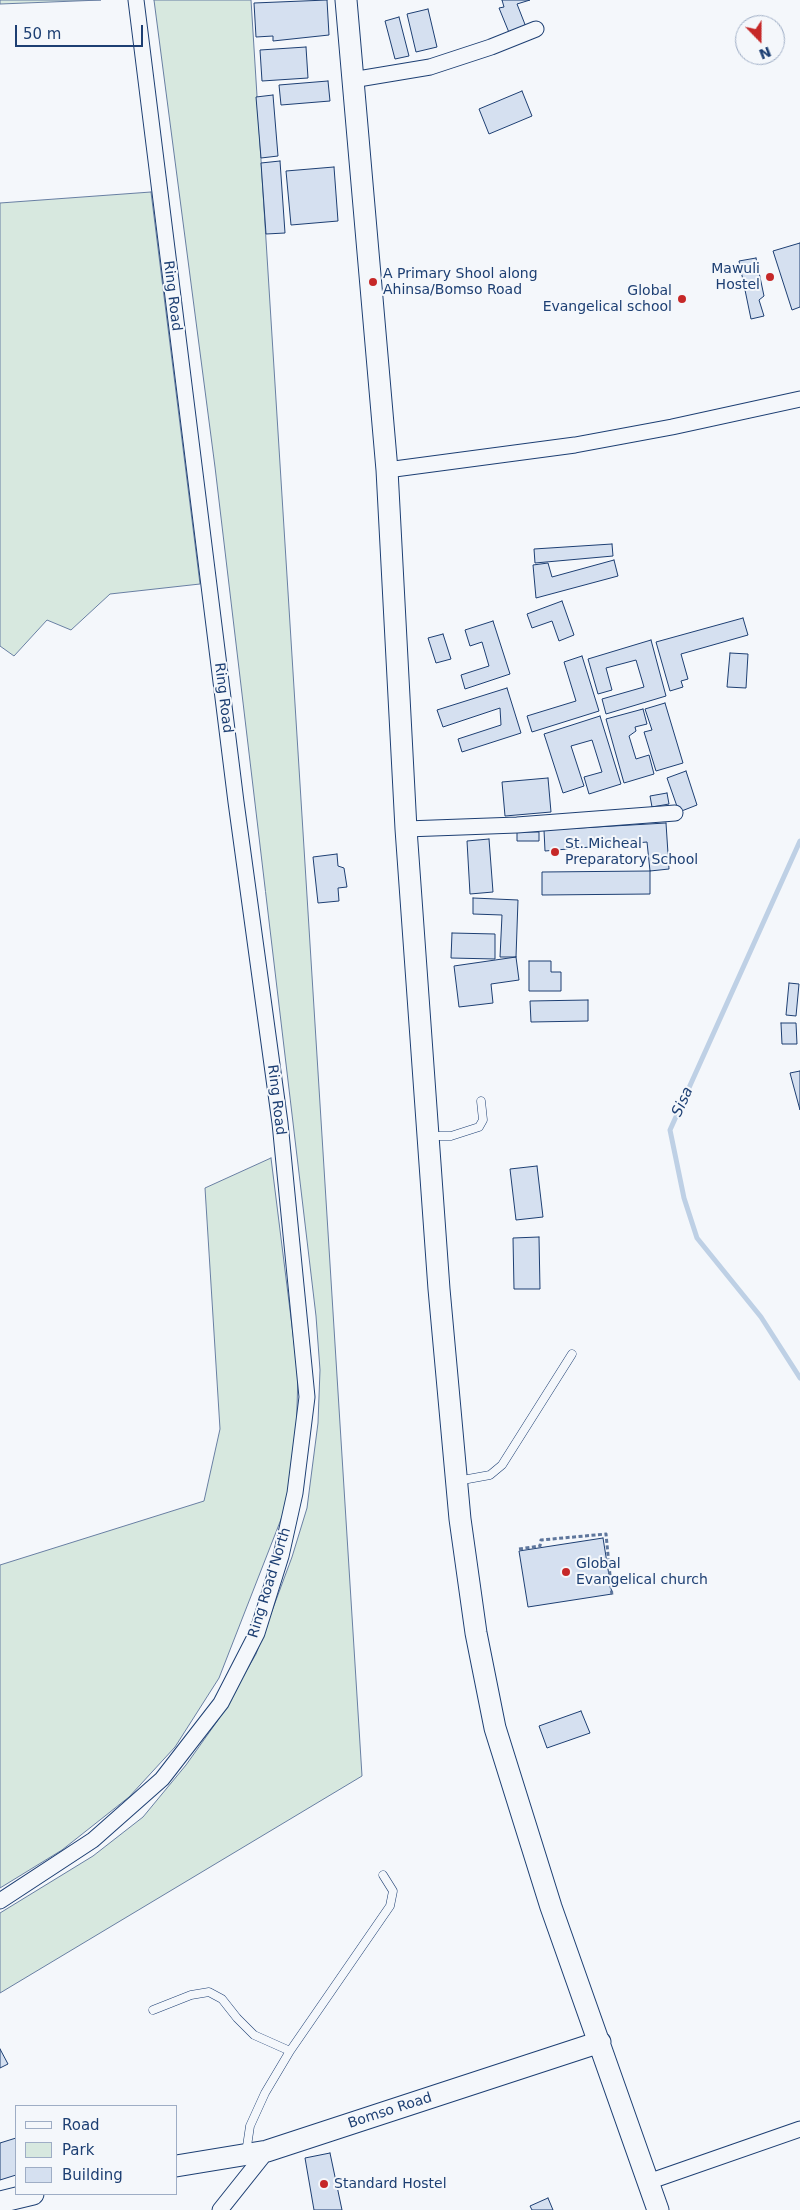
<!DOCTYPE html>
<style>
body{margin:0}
#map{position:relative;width:800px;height:2210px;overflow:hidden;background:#f4f7fb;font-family:"DejaVu Sans",sans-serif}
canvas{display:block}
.legend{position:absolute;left:15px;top:2105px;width:162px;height:90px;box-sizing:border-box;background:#f4f7fb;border:1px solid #9eadc5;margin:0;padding:6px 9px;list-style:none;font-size:15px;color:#1d3f73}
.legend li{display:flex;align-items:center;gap:10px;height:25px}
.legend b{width:25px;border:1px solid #9eadc5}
.north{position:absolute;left:735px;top:15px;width:50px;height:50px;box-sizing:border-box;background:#f4f7fb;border:1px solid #9eadc5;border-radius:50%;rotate:158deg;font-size:14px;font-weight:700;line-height:20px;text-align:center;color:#1d3f73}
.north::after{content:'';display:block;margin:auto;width:18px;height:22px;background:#c62828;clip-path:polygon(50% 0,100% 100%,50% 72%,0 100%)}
.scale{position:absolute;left:15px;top:25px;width:128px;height:22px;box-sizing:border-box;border:2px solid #1d3f73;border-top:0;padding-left:6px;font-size:15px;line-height:18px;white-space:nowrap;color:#1d3f73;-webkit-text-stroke:4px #f4f7fb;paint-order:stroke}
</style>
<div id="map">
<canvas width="800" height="2210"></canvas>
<ul class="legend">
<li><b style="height:6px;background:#f4f7fb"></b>Road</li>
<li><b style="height:14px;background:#d7e8df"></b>Park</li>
<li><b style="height:14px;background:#d5e0f0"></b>Building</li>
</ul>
<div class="north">N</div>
<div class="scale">50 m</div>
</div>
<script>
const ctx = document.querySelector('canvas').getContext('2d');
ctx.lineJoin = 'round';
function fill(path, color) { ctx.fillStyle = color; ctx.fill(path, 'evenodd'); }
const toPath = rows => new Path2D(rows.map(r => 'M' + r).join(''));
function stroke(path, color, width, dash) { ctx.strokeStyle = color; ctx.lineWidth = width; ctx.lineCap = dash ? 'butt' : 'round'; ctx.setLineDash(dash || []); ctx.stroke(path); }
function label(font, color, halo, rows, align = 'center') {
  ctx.font = font + ' "DejaVu Sans",sans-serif'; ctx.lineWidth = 4; ctx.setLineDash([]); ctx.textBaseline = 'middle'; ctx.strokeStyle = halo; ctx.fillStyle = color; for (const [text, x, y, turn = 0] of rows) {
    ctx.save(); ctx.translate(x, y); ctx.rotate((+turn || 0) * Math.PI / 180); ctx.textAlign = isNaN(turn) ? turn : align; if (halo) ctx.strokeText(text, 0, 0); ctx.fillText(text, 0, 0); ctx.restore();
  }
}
const green = toPath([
 [0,0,101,0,0,4,0,0],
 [154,0,251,0,362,1776,0,1993,0,1913,93,1856,143,1817,186,1765,218,1720,256,1654,292,1557,307,1508,318,1423,320,1370,316,1316,215,467,154,0],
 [151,192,200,584,110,594,71,630,47,620,14,656,0,646,0,203,151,192],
 [271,1158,298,1374,296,1441,285,1509,219,1678,175,1747,129,1797,62,1850,0,1888,0,1565,204,1501,220,1429,205,1188,271,1158]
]);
const stream = toPath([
 [800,841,670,1130,684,1198,697,1238,761,1317,800,1378]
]);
const building = toPath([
 [327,0,329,35,273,41,273,36,256,37,254,3,327,0],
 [502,0,530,0,517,4,526,27,510,35,499,8,504,7,502,0],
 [428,9,437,47,416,52,407,14,428,9],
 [399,17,409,56,395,59,385,21,399,17],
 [306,47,308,78,262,81,260,50,306,47],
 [328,81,330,101,281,105,279,85,328,81],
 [522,91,532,116,489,134,479,109,522,91],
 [273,95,278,156,261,158,256,97,273,95],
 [280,161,285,233,266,234,261,163,280,161],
 [334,167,338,221,291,225,286,171,334,167],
 [800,243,800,307,792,310,773,251,800,243],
 [756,258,764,296,759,300,764,316,751,319,739,261,756,258],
 [612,544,613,556,535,563,534,549,612,544],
 [614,560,618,576,536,598,533,565,548,563,552,577,614,560],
 [562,601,574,635,559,641,552,621,532,628,527,614,562,601],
 [743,618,748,635,681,654,688,679,681,681,683,687,670,691,656,642,743,618],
 [493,621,510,674,465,689,461,675,489,666,482,642,470,646,465,630,493,621],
 [443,634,451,659,436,663,428,638,443,634],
 [651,640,666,696,606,714,602,699,644,687,636,660,606,668,612,690,598,694,588,659,651,640],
 [730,653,748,654,746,688,727,687,730,653],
 [582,656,599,711,532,732,527,716,576,701,564,662,582,656],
 [507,688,521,733,462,752,458,739,501,725,500,708,443,727,437,710,507,688],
 [665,703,683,763,656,771,644,732,652,730,645,709,665,703],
 [643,709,647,724,635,727,636,731,629,736,636,759,649,755,654,774,624,783,606,719,643,709],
 [600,716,621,784,589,794,584,777,602,772,592,740,571,746,584,786,563,793,544,734,600,716],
 [686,771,697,805,679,812,667,778,686,771],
 [548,778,551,812,505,816,502,782,548,778],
 [667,793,669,804,652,807,650,796,667,793],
 [666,823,669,869,650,871,647,842,545,851,544,830,666,823],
 [517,832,539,832,539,841,517,841,517,832],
 [489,839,493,892,470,894,467,841,489,839],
 [337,854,338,866,344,868,347,887,338,888,339,901,318,903,313,857,337,854],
 [650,871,650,894,542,895,542,872,650,871],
 [473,898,518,900,516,957,500,957,502,915,473,914,473,898],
 [452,933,495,934,495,959,451,958,452,933],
 [516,957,519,980,491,984,493,1003,459,1007,454,966,516,957],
 [529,961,551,961,551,972,561,972,561,991,529,991,529,961],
 [789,983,799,984,796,1016,786,1015,789,983],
 [588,1000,588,1021,531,1022,530,1001,588,1000],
 [781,1023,796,1023,797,1044,782,1044,781,1023],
 [800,1071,800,1110,790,1073,800,1071],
 [537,1166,543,1217,516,1220,510,1169,537,1166],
 [539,1237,540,1289,514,1289,513,1238,539,1237],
 [603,1538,612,1594,528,1607,519,1551,603,1538],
 [581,1711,590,1733,547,1748,539,1726,581,1711],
 [0,2049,8,2064,0,2068,0,2049],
 [16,2138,16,2175,0,2180,0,2143,16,2138],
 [330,2153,342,2210,314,2210,305,2158,330,2153],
 [548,2198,553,2210,532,2210,530,2206,548,2198]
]);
const path = toPath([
 [519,1549,540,1546,541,1540,606,1534,612,1596]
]);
const lane = toPath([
 [430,1136,451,1136,479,1127,483,1120,481,1101],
 [457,1481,490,1475,502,1465,572,1354],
 [153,2010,191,1995,209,1992,222,1999,237,2018,254,2035,290,2051],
 [246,2153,250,2126,265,2093,290,2051,390,1906,393,1891,383,1875]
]);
const street = toPath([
 [352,80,430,67,491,47,536,29],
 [387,470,575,445,672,427,800,399],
 [406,829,517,825,675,813],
 [0,1901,93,1840,162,1779,221,1703,257,1633,281,1556,295,1493,307,1397,280,1123,236,802,136,0],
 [648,2182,800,2129],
 [220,2210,267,2151]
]);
const secondary = toPath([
 [346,0,387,470,406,829,439,1289,460,1519,476,1633,495,1728,551,1907,658,2210],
 [176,2166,267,2151,600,2042],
 [0,2202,33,2194]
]);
const markers = [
 [770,277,5,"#c62828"],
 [373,282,5,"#c62828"],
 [682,299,5,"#c62828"],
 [555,852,5,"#c62828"],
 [566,1572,5,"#c62828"],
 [324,2184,5,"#c62828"]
];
const poiNames = [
 ["Mawuli",760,269,"right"],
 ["Hostel",760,285,"right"],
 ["A Primary Shool along",383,274],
 ["Ahinsa/Bomso Road",383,290],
 ["Global",672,291,"right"],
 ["Evangelical school",672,307,"right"],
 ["St. Micheal",565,844],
 ["Preparatory School",565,860],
 ["Global",576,1564],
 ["Evangelical church",576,1580],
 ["Standard Hostel",334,2184]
];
const streetNames = [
 ["Ring Road",172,296,83],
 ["Ring Road",223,698,83],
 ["Ring Road",276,1100,83],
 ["Ring Road North",270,1583,-73],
 ["Bomso Road",390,2111,-18]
];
const waterNames = [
 ["Sisa",683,1102,-66]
];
fill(green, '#d7e8df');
stroke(green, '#687fa3', 1);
stroke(stream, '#bed0e5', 5);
fill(building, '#d5e0f0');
stroke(building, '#1d3f73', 1);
stroke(lane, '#1d3f73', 9);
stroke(street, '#1d3f73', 17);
stroke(secondary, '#1d3f73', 23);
stroke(path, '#5e769c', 3, [4, 2.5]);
stroke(lane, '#f4f7fb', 8);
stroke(street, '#f4f7fb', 15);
stroke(secondary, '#f4f7fb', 21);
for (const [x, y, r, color] of markers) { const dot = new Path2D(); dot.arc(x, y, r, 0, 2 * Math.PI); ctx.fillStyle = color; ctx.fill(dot); stroke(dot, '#f4f7fb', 2); }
label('14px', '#1d3f73', '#f4f7fb', poiNames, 'left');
label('14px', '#1d3f73', '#f4f7fb', streetNames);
label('italic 15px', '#1d3f73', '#f4f7fb', waterNames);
</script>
